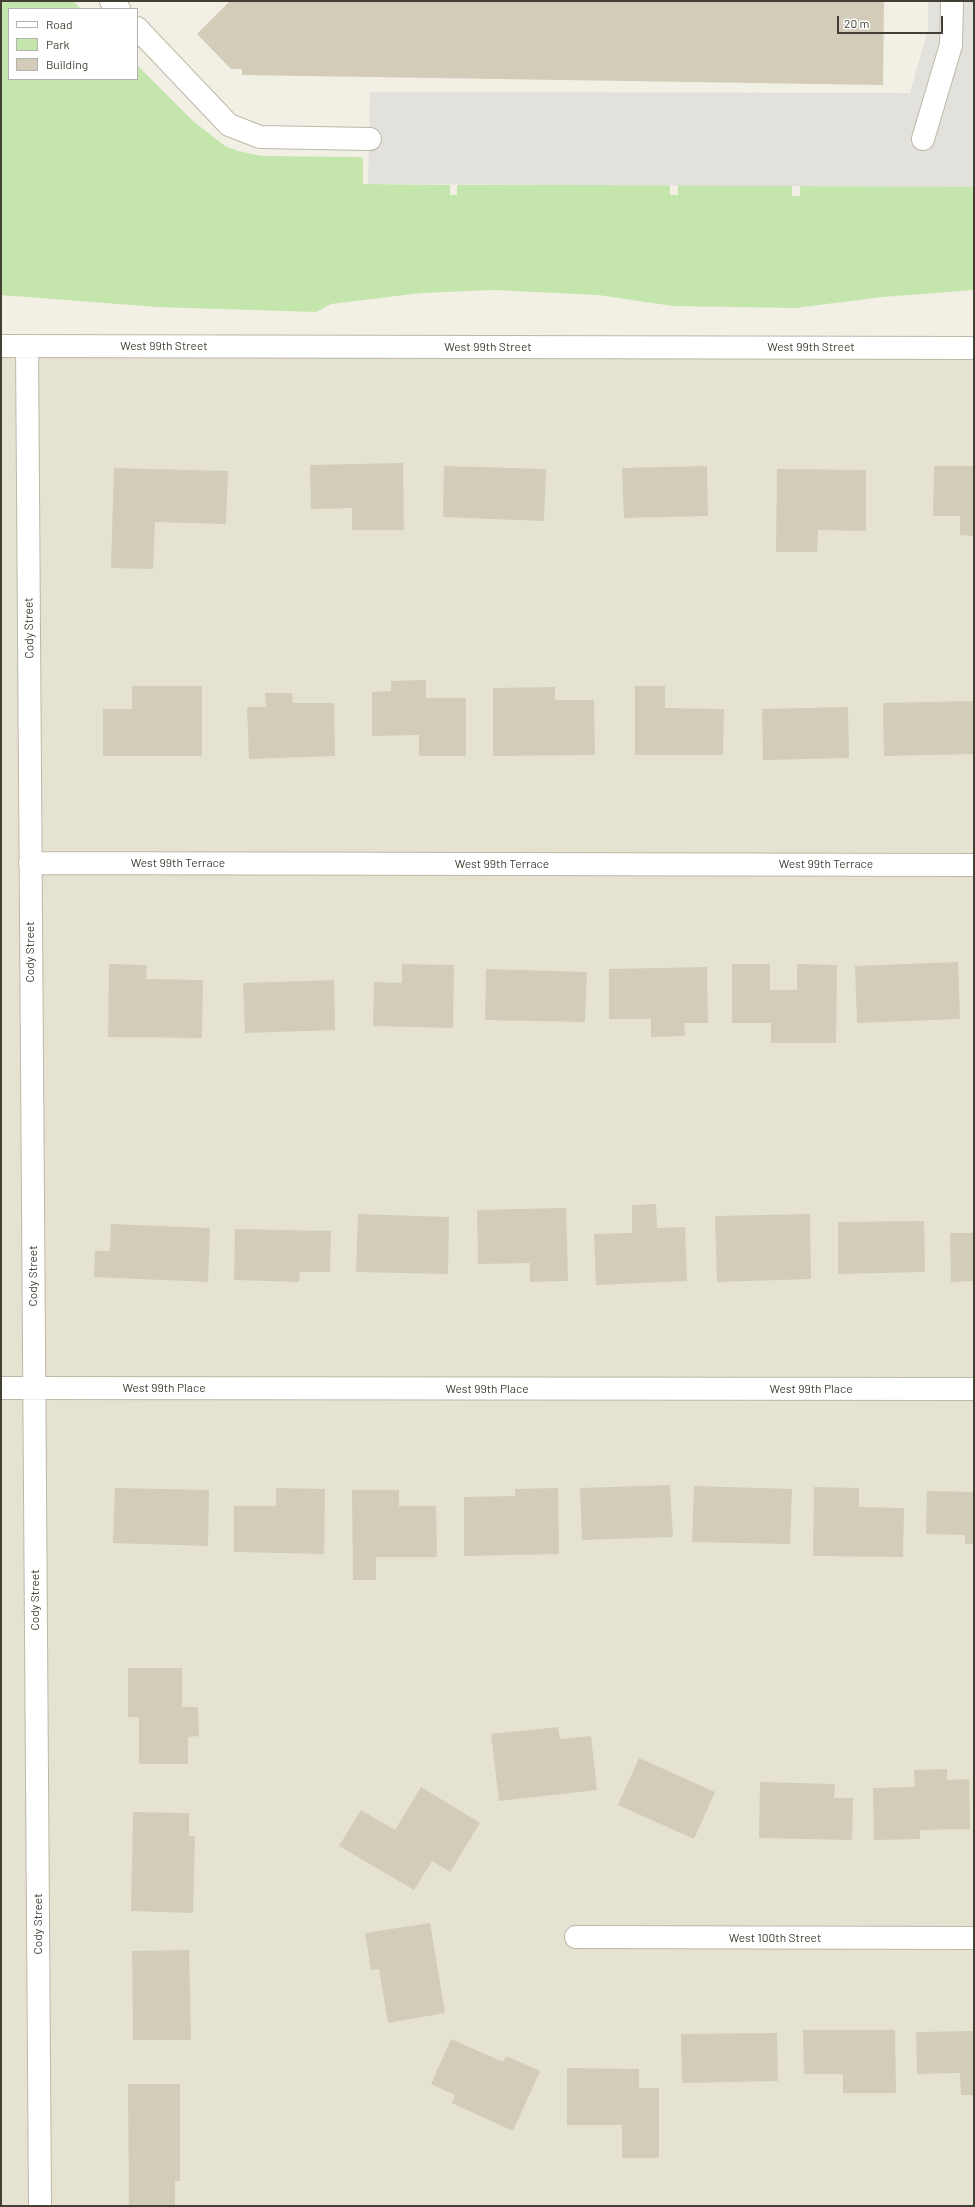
<!DOCTYPE html>
<style>
body{margin:0}
#map{position:relative;width:975px;height:2207px;overflow:hidden;background:#f2efe4;font-family:Barlow,sans-serif}
canvas{display:block}
.frame{position:absolute;inset:0;border:2px solid #433f34;pointer-events:none}
.legend{position:absolute;left:8px;top:8px;width:130px;height:72px;box-sizing:border-box;background:#fff;border:1px solid #b4b2ae;margin:0;padding:5px 7px;list-style:none;font-size:12px;color:#433f34}
.legend li{display:flex;align-items:center;gap:8px;height:20px}
.legend b{width:20px;border:1px solid #b4b2ae}
.scale{position:absolute;left:837px;top:16px;width:106px;height:18px;box-sizing:border-box;border:2px solid #433f34;border-top:0;padding-left:5px;font-size:12px;line-height:14px;white-space:nowrap;color:#433f34;-webkit-text-stroke:3px #fff;paint-order:stroke}
</style>
<div id="map">
<canvas width="975" height="2207"></canvas>
<div class="frame"></div>
<ul class="legend">
<li><b style="height:5px;background:#fff"></b>Road</li>
<li><b style="height:11px;background:#c4e6ac"></b>Park</li>
<li><b style="height:11px;background:#d3ccb9"></b>Building</li>
</ul>
<div class="scale">20 m</div>
</div>
<script>
const ctx = document.querySelector('canvas').getContext('2d');
ctx.lineJoin = 'round';
function fill(path, color) { ctx.fillStyle = color; ctx.fill(path, 'evenodd'); }
const toPath = rows => new Path2D(rows.map(r => 'M' + r).join(''));
function stroke(path, color, width, dash) { ctx.strokeStyle = color; ctx.lineWidth = width; ctx.lineCap = dash ? 'butt' : 'round'; ctx.setLineDash(dash || []); ctx.stroke(path); }
function label(font, color, halo, rows, align = 'center') {
  ctx.font = font + ' Barlow,sans-serif'; ctx.lineWidth = 3.5; ctx.setLineDash([]); ctx.textBaseline = 'middle'; ctx.strokeStyle = halo; ctx.fillStyle = color; for (const [text, x, y, turn = 0] of rows) {
    ctx.save(); ctx.translate(x, y); ctx.rotate((+turn || 0) * Math.PI / 180); ctx.textAlign = isNaN(turn) ? turn : align; if (halo) ctx.strokeText(text, 0, 0); ctx.fillText(text, 0, 0); ctx.restore();
  }
}
const residential = toPath([
 [1,346,974,348,974,2206,1,2206]
]);
const green = toPath([
 [1,1,73,1,81,9,9,9,9,79,137,79,137,65,193,121,225,146,238,151,262,156,361,157,363,160,363,184,450,185,450,195,457,195,457,185,670,185,670,195,678,195,678,185,792,186,792,196,800,196,800,186,974,185,974,290,882,297,795,308,673,306,598,295,493,290,421,293,331,304,316,312,157,307,1,295]
]);
const parking = toPath([
 [928,1,974,1,974,187,368,184,370,92,910,93,928,30]
]);
const building = toPath([
 [230,1,884,1,883,85,242,75,242,69,231,69,197,34],
 [403,463,404,530,352,530,352,508,311,509,310,465],
 [444,466,546,469,544,521,443,517],
 [707,466,708,516,624,518,622,468],
 [934,466,974,466,974,536,960,535,960,516,933,516],
 [114,468,228,471,226,524,155,522,153,569,111,568],
 [777,469,866,470,866,531,818,530,817,552,776,552],
 [426,680,426,698,466,698,466,756,419,756,419,735,372,736,372,692,391,691,391,681],
 [132,686,202,686,202,756,103,756,103,709,132,709],
 [635,686,665,686,665,708,724,709,723,755,635,755],
 [555,687,555,700,594,700,595,755,493,756,493,688],
 [265,693,292,693,293,703,334,703,335,756,249,759,247,707,266,707],
 [974,701,974,754,884,756,883,703],
 [848,707,849,758,763,760,762,709],
 [958,962,960,1019,857,1023,855,966],
 [109,964,147,965,146,979,203,980,202,1038,108,1037],
 [402,964,454,965,453,1028,373,1026,374,982,402,983],
 [732,964,770,964,770,990,797,990,797,964,837,965,836,1043,771,1043,771,1023,732,1023],
 [707,967,708,1023,684,1023,685,1036,651,1037,651,1019,609,1019,609,969],
 [486,969,587,972,585,1022,485,1020],
 [334,980,335,1030,245,1033,243,983],
 [656,1204,657,1228,685,1227,687,1281,596,1285,594,1234,632,1233,632,1205],
 [566,1208,568,1281,530,1282,530,1263,478,1264,477,1210],
 [358,1214,449,1217,448,1274,356,1272],
 [810,1214,811,1279,717,1282,715,1216],
 [924,1221,925,1272,838,1274,838,1222],
 [111,1224,210,1228,208,1282,94,1277,95,1251,110,1251],
 [235,1229,331,1231,330,1272,300,1272,299,1282,234,1280],
 [950,1233,974,1233,974,1281,951,1282],
 [670,1485,673,1537,582,1540,580,1488],
 [694,1486,792,1489,790,1544,692,1542],
 [814,1487,859,1488,859,1507,904,1508,903,1557,813,1556],
 [115,1488,209,1490,208,1546,113,1543],
 [276,1488,325,1489,324,1554,234,1552,234,1506,276,1506],
 [558,1488,559,1554,464,1556,464,1497,515,1496,515,1489],
 [352,1490,399,1490,399,1506,436,1506,437,1557,376,1557,376,1580,353,1580],
 [927,1491,974,1492,974,1544,965,1544,965,1535,926,1534],
 [128,1668,182,1668,182,1707,198,1707,199,1736,188,1737,188,1764,139,1764,139,1717,128,1717],
 [558,1727,560,1739,591,1736,597,1790,499,1801,491,1734],
 [639,1758,715,1792,694,1839,618,1805],
 [947,1769,947,1780,969,1779,970,1829,920,1830,920,1839,874,1840,873,1788,915,1787,914,1770],
 [760,1782,835,1784,834,1798,853,1798,852,1840,759,1838],
 [421,1787,480,1823,450,1872,432,1861,414,1890,339,1846,361,1810,395,1830],
 [133,1812,189,1813,189,1836,195,1836,193,1913,131,1911],
 [430,1923,445,2013,388,2023,379,1969,371,1970,365,1933],
 [189,1950,191,2040,133,2040,132,1951],
 [803,2030,895,2030,896,2093,843,2093,843,2074,804,2074],
 [974,2031,974,2095,961,2095,960,2073,917,2074,916,2032],
 [777,2033,778,2081,682,2083,681,2034],
 [451,2039,503,2062,506,2056,540,2071,513,2131,452,2103,455,2095,431,2084],
 [567,2068,639,2069,639,2088,659,2088,659,2158,622,2158,622,2125,567,2125],
 [128,2084,180,2084,180,2181,175,2181,175,2206,129,2206]
]);
const minor = toPath([
 [111,1,119,9],
 [137,28,229,125,260,137,370,139],
 [923,139,951,45,952,1],
 [1,346,974,348],
 [27,346,40,2206],
 [30,863,974,865],
 [1,1388,974,1389],
 [576,1937,974,1938]
]);
const streetNames = [
 ["West 99th Street",164,346],
 ["West 99th Street",488,347],
 ["West 99th Street",811,347],
 ["Cody Street",29,628,-91],
 ["West 99th Terrace",178,863],
 ["West 99th Terrace",502,864],
 ["West 99th Terrace",826,864],
 ["Cody Street",30,952,-90],
 ["Cody Street",33,1276,-90],
 ["West 99th Place",164,1388],
 ["West 99th Place",487,1389],
 ["West 99th Place",811,1389],
 ["Cody Street",35,1600,-90],
 ["Cody Street",38,1924,-90],
 ["West 100th Street",775,1938]
];
fill(residential, '#e6e2d2');
fill(green, '#c4e6ac');
fill(parking, '#e2e1dc');
fill(building, '#d3ccb9');
stroke(minor, '#bdb8a7', 24);
stroke(minor, '#fff', 22);
label('12px', '#433f34', '#fff', streetNames);
</script>
